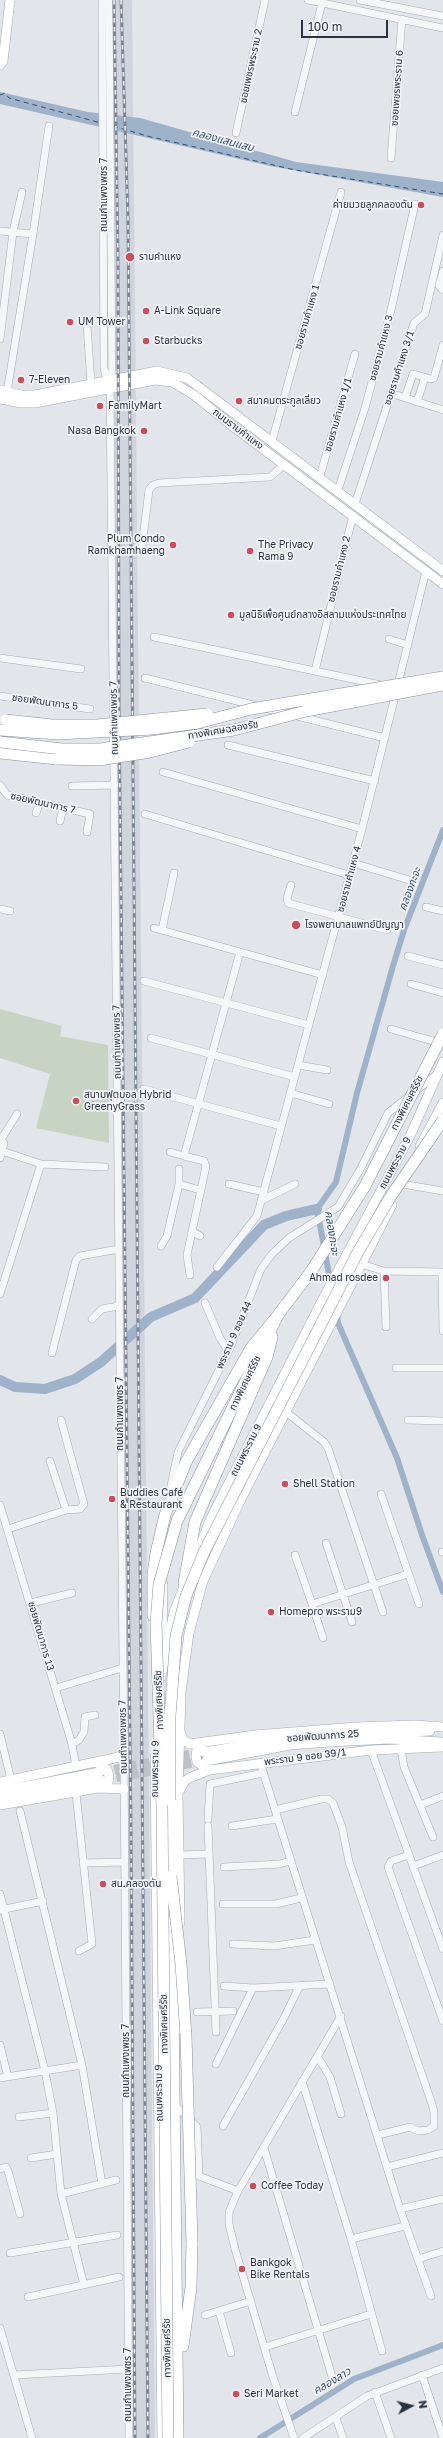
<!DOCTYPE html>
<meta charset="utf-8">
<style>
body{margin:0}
#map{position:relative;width:443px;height:2438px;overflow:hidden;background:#e2e5ea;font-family:"Golos Text",sans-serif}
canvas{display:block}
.north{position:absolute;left:391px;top:2386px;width:40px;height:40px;-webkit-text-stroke:3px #f2f4f7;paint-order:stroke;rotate:83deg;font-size:11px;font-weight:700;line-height:16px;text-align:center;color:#2b3342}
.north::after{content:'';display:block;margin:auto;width:14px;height:18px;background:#2b3342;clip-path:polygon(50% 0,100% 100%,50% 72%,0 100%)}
.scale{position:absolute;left:301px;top:20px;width:87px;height:18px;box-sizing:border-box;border:2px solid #2b3342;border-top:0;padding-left:5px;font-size:12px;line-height:14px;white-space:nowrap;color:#2b3342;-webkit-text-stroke:3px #f2f4f7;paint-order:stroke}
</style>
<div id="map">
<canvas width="443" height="2438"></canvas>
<div class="north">N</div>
<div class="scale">100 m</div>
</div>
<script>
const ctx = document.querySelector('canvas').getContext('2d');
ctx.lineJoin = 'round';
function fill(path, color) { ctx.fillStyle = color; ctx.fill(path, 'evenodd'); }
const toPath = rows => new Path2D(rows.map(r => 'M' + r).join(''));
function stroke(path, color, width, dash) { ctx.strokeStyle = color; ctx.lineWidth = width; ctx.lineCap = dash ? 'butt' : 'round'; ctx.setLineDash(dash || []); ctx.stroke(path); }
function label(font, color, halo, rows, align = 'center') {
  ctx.font = font + ' "Golos Text","Noto Sans Thai",sans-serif'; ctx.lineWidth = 3.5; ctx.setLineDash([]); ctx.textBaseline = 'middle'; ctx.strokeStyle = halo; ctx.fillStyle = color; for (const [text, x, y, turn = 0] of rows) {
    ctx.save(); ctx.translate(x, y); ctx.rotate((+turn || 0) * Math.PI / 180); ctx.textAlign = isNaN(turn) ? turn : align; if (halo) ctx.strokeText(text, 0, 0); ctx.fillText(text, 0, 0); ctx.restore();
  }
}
const built = toPath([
 [109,0,132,0,155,2438,127,2438]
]);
const green = toPath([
 [0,1009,62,1026,60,1036,108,1045,109,1143,36,1128,50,1074,0,1058]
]);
const water = toPath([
 [0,92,88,112,140,118,296,162,443,182,443,197,270,166,0,104]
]);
const canal = toPath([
 [331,1285,317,1209,336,1182,357,1093,393,966,404,930,443,830],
 [337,1313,338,1323,397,1458,422,1535,443,1592],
 [260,2438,354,2379,443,2345]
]);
const river = toPath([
 [0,1380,15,1387,45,1389,75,1379,101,1362,151,1317,195,1298,264,1225,286,1216,317,1209]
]);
const ferry = toPath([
 [0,95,5,93,9,98,101,123],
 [113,126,147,136,295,170,443,194]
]);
const majorTunnel = toPath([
 [101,1772,202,1752],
 [103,1780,204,1761]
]);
const minor = toPath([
 [102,0,104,368,108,385],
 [109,0,112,378,110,389,124,1756,129,2438],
 [308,0,443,28],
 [360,0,443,16],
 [295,112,322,3],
 [236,133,265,0],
 [391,158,402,19],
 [0,231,33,234,7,392],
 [33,234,49,126],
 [443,271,439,286,443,290],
 [87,325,91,383],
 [0,339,13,232,22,192],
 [390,393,443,410],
 [405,398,413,374,431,379,434,378,443,345],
 [417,402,425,377],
 [272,441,341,192],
 [320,476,355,354],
 [338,490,365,408,391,310,415,204],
 [355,504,414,323,425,314,443,235],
 [142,546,149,490,153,485,159,483,270,477,285,464],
 [154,637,381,685],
 [389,639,408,645],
 [0,658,81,669],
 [315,671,353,515],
 [145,678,385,738],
 [0,696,90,709],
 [228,745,375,781],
 [163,772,362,829],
 [0,785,7,795,90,814,87,832],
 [72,786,115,785],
 [36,813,40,802],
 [145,814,349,875],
 [60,821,63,808],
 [353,863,409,880],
 [291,885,287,898,288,903,387,930],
 [426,907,443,911],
 [0,909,10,911],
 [154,928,323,975],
 [162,930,174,873],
 [408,956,443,965],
 [144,981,309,1025],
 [411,984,443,993],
 [391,1029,443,1044],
 [151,1038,295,1077],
 [298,1065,327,1070],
 [144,1089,281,1126],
 [290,1093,329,1104],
 [0,1137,4,1144,0,1158],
 [2,1138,17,1114],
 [2,1151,41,1164,105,1167],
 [170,1152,184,1156],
 [179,1169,179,1184,200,1190],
 [229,1184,264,1192],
 [402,1184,443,1191],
 [262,1200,295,1184],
 [192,1231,200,1236],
 [161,1246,167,1236,179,1184],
 [361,1264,384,1271,443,1272],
 [217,1267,257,1216,362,829,426,571],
 [384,1271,386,1327],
 [442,1272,443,1331],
 [190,1275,187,1255,206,1166,204,1161,184,1156,240,952],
 [0,1294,41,1164],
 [205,1303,220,1338,228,1351],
 [92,1319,102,1309,119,1306],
 [52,1353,76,1260,80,1256,119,1249],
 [396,1368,443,1368],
 [286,1412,324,1442,328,1448,383,1612],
 [61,1420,84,1504,80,1509,66,1510],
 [408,1420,443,1421],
 [381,1494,419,1604],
 [169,1495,178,1452,230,1348,261,1269,272,1254,289,1238,338,1207,361,1168,388,1113,437,1074],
 [0,1505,72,1744,76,1767],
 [8,1529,66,1510,50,1461],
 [326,1543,352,1622],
 [442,1552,443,1552],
 [295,1555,312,1604,408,1574],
 [31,1603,72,1593],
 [312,1604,323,1638],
 [163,1651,164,1584],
 [56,1688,122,1668],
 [0,1734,11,1780],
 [72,1744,79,1740,84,1732,85,1717,95,1715],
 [401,1749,404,1767,433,1837],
 [371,1750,443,1949],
 [260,1762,400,2209,431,2296],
 [76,1793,92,1944,79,1951],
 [420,1805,443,1796],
 [275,1810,321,1799,328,1799,333,1803,342,1827,349,1862,432,2104,434,2112,434,2126,428,2130,418,2131,410,2127,378,2135],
 [20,1811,82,2065,102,2184],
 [208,1819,210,1784,263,1773],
 [208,1826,216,2032],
 [232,1826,277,1819],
 [179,1855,208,1854],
 [409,1855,391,1861,388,1867,443,2021],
 [83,1863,124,1862],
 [413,1866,443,1855],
 [224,1867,280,1864,290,1861],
 [0,1894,45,2071,53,2113,61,2194,84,2285],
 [223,1904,276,1904,301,1898],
 [0,1910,43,1901],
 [233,1944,274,1946,315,1940],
 [224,1986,253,1988,330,1984],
 [197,2012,233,2011],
 [0,2045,8,2077],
 [317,2056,330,2077,341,2114],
 [216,2064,253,1988],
 [0,2078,82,2065],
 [302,2081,351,2239,382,2351],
 [179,2109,197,2127,199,2176,238,2191],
 [19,2117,53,2113],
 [223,2126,284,2018,299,1987],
 [264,2148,333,2380],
 [31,2158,57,2154],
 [387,2167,443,2153],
 [0,2169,6,2167,8,2171,20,2214],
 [61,2194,116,2180],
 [400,2209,443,2199],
 [351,2239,405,2226],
 [10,2253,117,2235],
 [418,2259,443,2251],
 [28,2297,119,2277],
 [219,2311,231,2353],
 [205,2315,251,2301],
 [0,2328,32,2438],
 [265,2347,371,2314],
 [14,2375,128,2369],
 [422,2375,443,2438],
 [375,2392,391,2438],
 [336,2418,343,2438],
 [294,2438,273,2377,235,2249,229,2224,229,2212,238,2191,341,2016],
 [303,2438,367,2396,443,2368]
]);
const major = toPath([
 [0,65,3,61,10,0],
 [0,390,21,395,35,395,157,371,187,378,443,571],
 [0,399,21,403,35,403,155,380,172,382,194,395,235,428,443,584],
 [420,1146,443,1103],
 [161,1677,174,1612,211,1518,326,1293,410,1136,443,1062],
 [181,1734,183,1740,190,1744,255,1735,356,1727,415,1725,443,1727],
 [205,1742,197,1749,196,1756,197,1762,209,1770],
 [204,1752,292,1738,430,1731],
 [155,1757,162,2438],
 [206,1761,290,1745,330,1742,389,1739,442,1742],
 [97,1763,107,1769,109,1776,108,1783,99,1788],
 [0,1782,124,1756],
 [0,1791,100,1772],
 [179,1792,184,1782,189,1778,209,1770,371,1750,443,1747],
 [0,1798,101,1780],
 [0,1805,98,1788,124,1789],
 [180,1923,178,1794,181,1692,189,1633,203,1581,241,1499,392,1205],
 [178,2029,179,1999]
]);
const highway = toPath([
 [0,753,57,759],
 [177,1521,278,1315,312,1270],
 [184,1583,195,1522,267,1357,272,1337],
 [153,1616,153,1574,156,1553,165,1515,186,1462,251,1348,278,1315],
 [170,1800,171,1885],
 [172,1919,178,2438],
 [183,2346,191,2287,192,2243]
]);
const rail = toPath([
 [114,0,118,261,119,707,131,1833,135,2438],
 [121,0,128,219,148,2438]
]);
const highwayBridge = toPath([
 [6,720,52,725,97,725,207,714],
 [0,730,58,734,152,729,198,723,251,709,443,677],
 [0,742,62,749,100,749,234,730,306,711,443,685],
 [57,759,99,760,150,752,189,742],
 [312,1270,365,1186,443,1034],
 [170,1800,170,1716,176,1636,186,1596,204,1552,359,1250,391,1196,443,1120],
 [171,1876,181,1964,186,2036,192,2243],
 [168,2438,162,1808,156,1623,159,1584,177,1521]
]);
const markers = [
 [421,205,4,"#cb4c5d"],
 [130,257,5,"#cb4c5d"],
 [146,311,4,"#cb4c5d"],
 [70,322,4,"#cb4c5d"],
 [146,341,4,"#cb4c5d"],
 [21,380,4,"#cb4c5d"],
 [239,401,4,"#cb4c5d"],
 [100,406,4,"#cb4c5d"],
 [144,431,4,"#cb4c5d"],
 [173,545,4,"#cb4c5d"],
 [250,551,4,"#cb4c5d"],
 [231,615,4,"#cb4c5d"],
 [296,925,5,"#cb4c5d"],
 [76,1101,4,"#cb4c5d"],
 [386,1278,4,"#cb4c5d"],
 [285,1484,4,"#cb4c5d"],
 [112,1499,4,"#cb4c5d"],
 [271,1612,4,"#cb4c5d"],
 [103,1884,4,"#cb4c5d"],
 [253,2186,4,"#cb4c5d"],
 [242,2269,4,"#cb4c5d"],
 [236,2394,4,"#cb4c5d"]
];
const streetNames = [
 ["ซอยเพชรพระราม 2",251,66,-78],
 ["ซอยเพชรพระราม 6",397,88,-86],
 ["ถนนกำแพงเพชร 7",104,195,-90],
 ["ซอยรามคำแหง 1",307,317,-74],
 ["ซอยรามคำแหง 3",381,348,-75],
 ["ซอยรามคำแหง 3/1",399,368,-72],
 ["ซอยรามคำแหง 1/1",338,415,-74],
 ["ถนนรามคำแหง",238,429,37],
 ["ซอยรามคำแหง 2",339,569,-76],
 ["ซอยพัฒนาการ 5",45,702,8],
 ["ถนนกำแพงเพชร 7",114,718,-91],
 ["ทางพิเศษฉลองรัช",223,730,-10],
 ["ซอยพัฒนาการ 7",43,803,13],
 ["ซอยรามคำแหง 4",349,879,-75],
 ["ถนนกำแพงเพชร 7",117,1042,-91],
 ["ทางพิเศษศรีรัช",407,1103,-63],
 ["ถนนพระราม 9",395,1163,-62],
 ["พระราม 9 ซอย 44",234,1335,-66],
 ["ทางพิเศษศรีรัช",245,1383,-64],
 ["ถนนกำแพงเพชร 7",120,1414,-90],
 ["ถนนพระราม 9",246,1450,-63],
 ["ซอยพัฒนาการ 13",41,1636,74],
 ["ทางพิเศษศรีรัช",159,1700,-92],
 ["ซอยพัฒนาการ 25",323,1736,-4],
 ["ถนนกำแพงเพชร 7",123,1737,-91],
 ["พระราม 9 ซอย 39/1",305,1757,-7],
 ["ถนนพระราม 9",155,1769,-89],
 ["ทางพิเศษศรีรัช",164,2024,-91],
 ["ถนนกำแพงเพชร 7",126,2061,-90],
 ["ถนนพระราม 9",159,2093,-91],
 ["ทางพิเศษศรีรัช",167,2348,-91],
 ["ถนนกำแพงเพชร 7",128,2385,-90]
];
const poiNames = [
 ["ค่ายมวยลูกคลองตัน",413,205,"right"],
 ["รามคำแหง",139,257],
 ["A-Link Square",154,311],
 ["UM Tower",78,322],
 ["Starbucks",154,341],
 ["7-Eleven",29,380],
 ["สมาคมตระกูลเลี่ยว",247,401],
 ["FamilyMart",108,406],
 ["Nasa Bangkok",136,431,"right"],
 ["Plum Condo",165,539,"right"],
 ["Ramkhamhaeng",165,551,"right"],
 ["The Privacy",258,545],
 ["Rama 9",258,557],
 ["มูลนิธิเพื่อศูนย์กลางอิสลามแห่งประเทศไทย",239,615],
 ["โรงพยาบาลแพทย์ปัญญา",305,925],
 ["สนามฟุตบอล Hybrid",84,1095],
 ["GreenyGrass",84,1107],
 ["Ahmad rosdee",378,1278,"right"],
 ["Shell Station",293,1484],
 ["Buddies Café",120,1493],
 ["& Restaurant",120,1505],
 ["Homepro พระราม9",279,1612],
 ["สน.คลองตัน",111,1884],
 ["Coffee Today",261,2186],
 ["Bankgok",250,2263],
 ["Bike Rentals",250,2275],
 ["Seri Market",244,2394]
];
const waterNames = [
 ["คลองแสนแสบ",223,140,15],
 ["คลองกะจะ",410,889,-70],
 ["คลองกะจะ",332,1233,81],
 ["คลองลาว",332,2381,-31]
];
fill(built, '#d0d4dc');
fill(green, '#c7d4c3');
fill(water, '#9eb2c9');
stroke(canal, '#9eb2c9', 6);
stroke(river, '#9eb2c9', 10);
stroke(ferry, '#365174', 1, [5, 4]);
stroke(majorTunnel, '#bdc1c8', 9, [9, 4.5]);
stroke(minor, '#a7acb4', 8);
stroke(major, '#a2a9b5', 10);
stroke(highway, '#8a92a0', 12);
stroke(minor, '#f5f6f8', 7);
stroke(major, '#fff', 9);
stroke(highway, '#fff', 11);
stroke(rail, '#7c8493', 3);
stroke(rail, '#f2f4f7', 1.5, [4.5]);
stroke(highwayBridge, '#8a92a0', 12, []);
stroke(highwayBridge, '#fff', 11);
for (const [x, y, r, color] of markers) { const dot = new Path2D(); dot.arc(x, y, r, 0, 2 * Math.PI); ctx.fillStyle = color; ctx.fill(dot); stroke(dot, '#f2f4f7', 1.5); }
label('10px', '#2b3342', '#f2f4f7', streetNames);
label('10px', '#2b3342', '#f2f4f7', poiNames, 'left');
label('italic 11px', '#365174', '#f2f4f7', waterNames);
</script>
